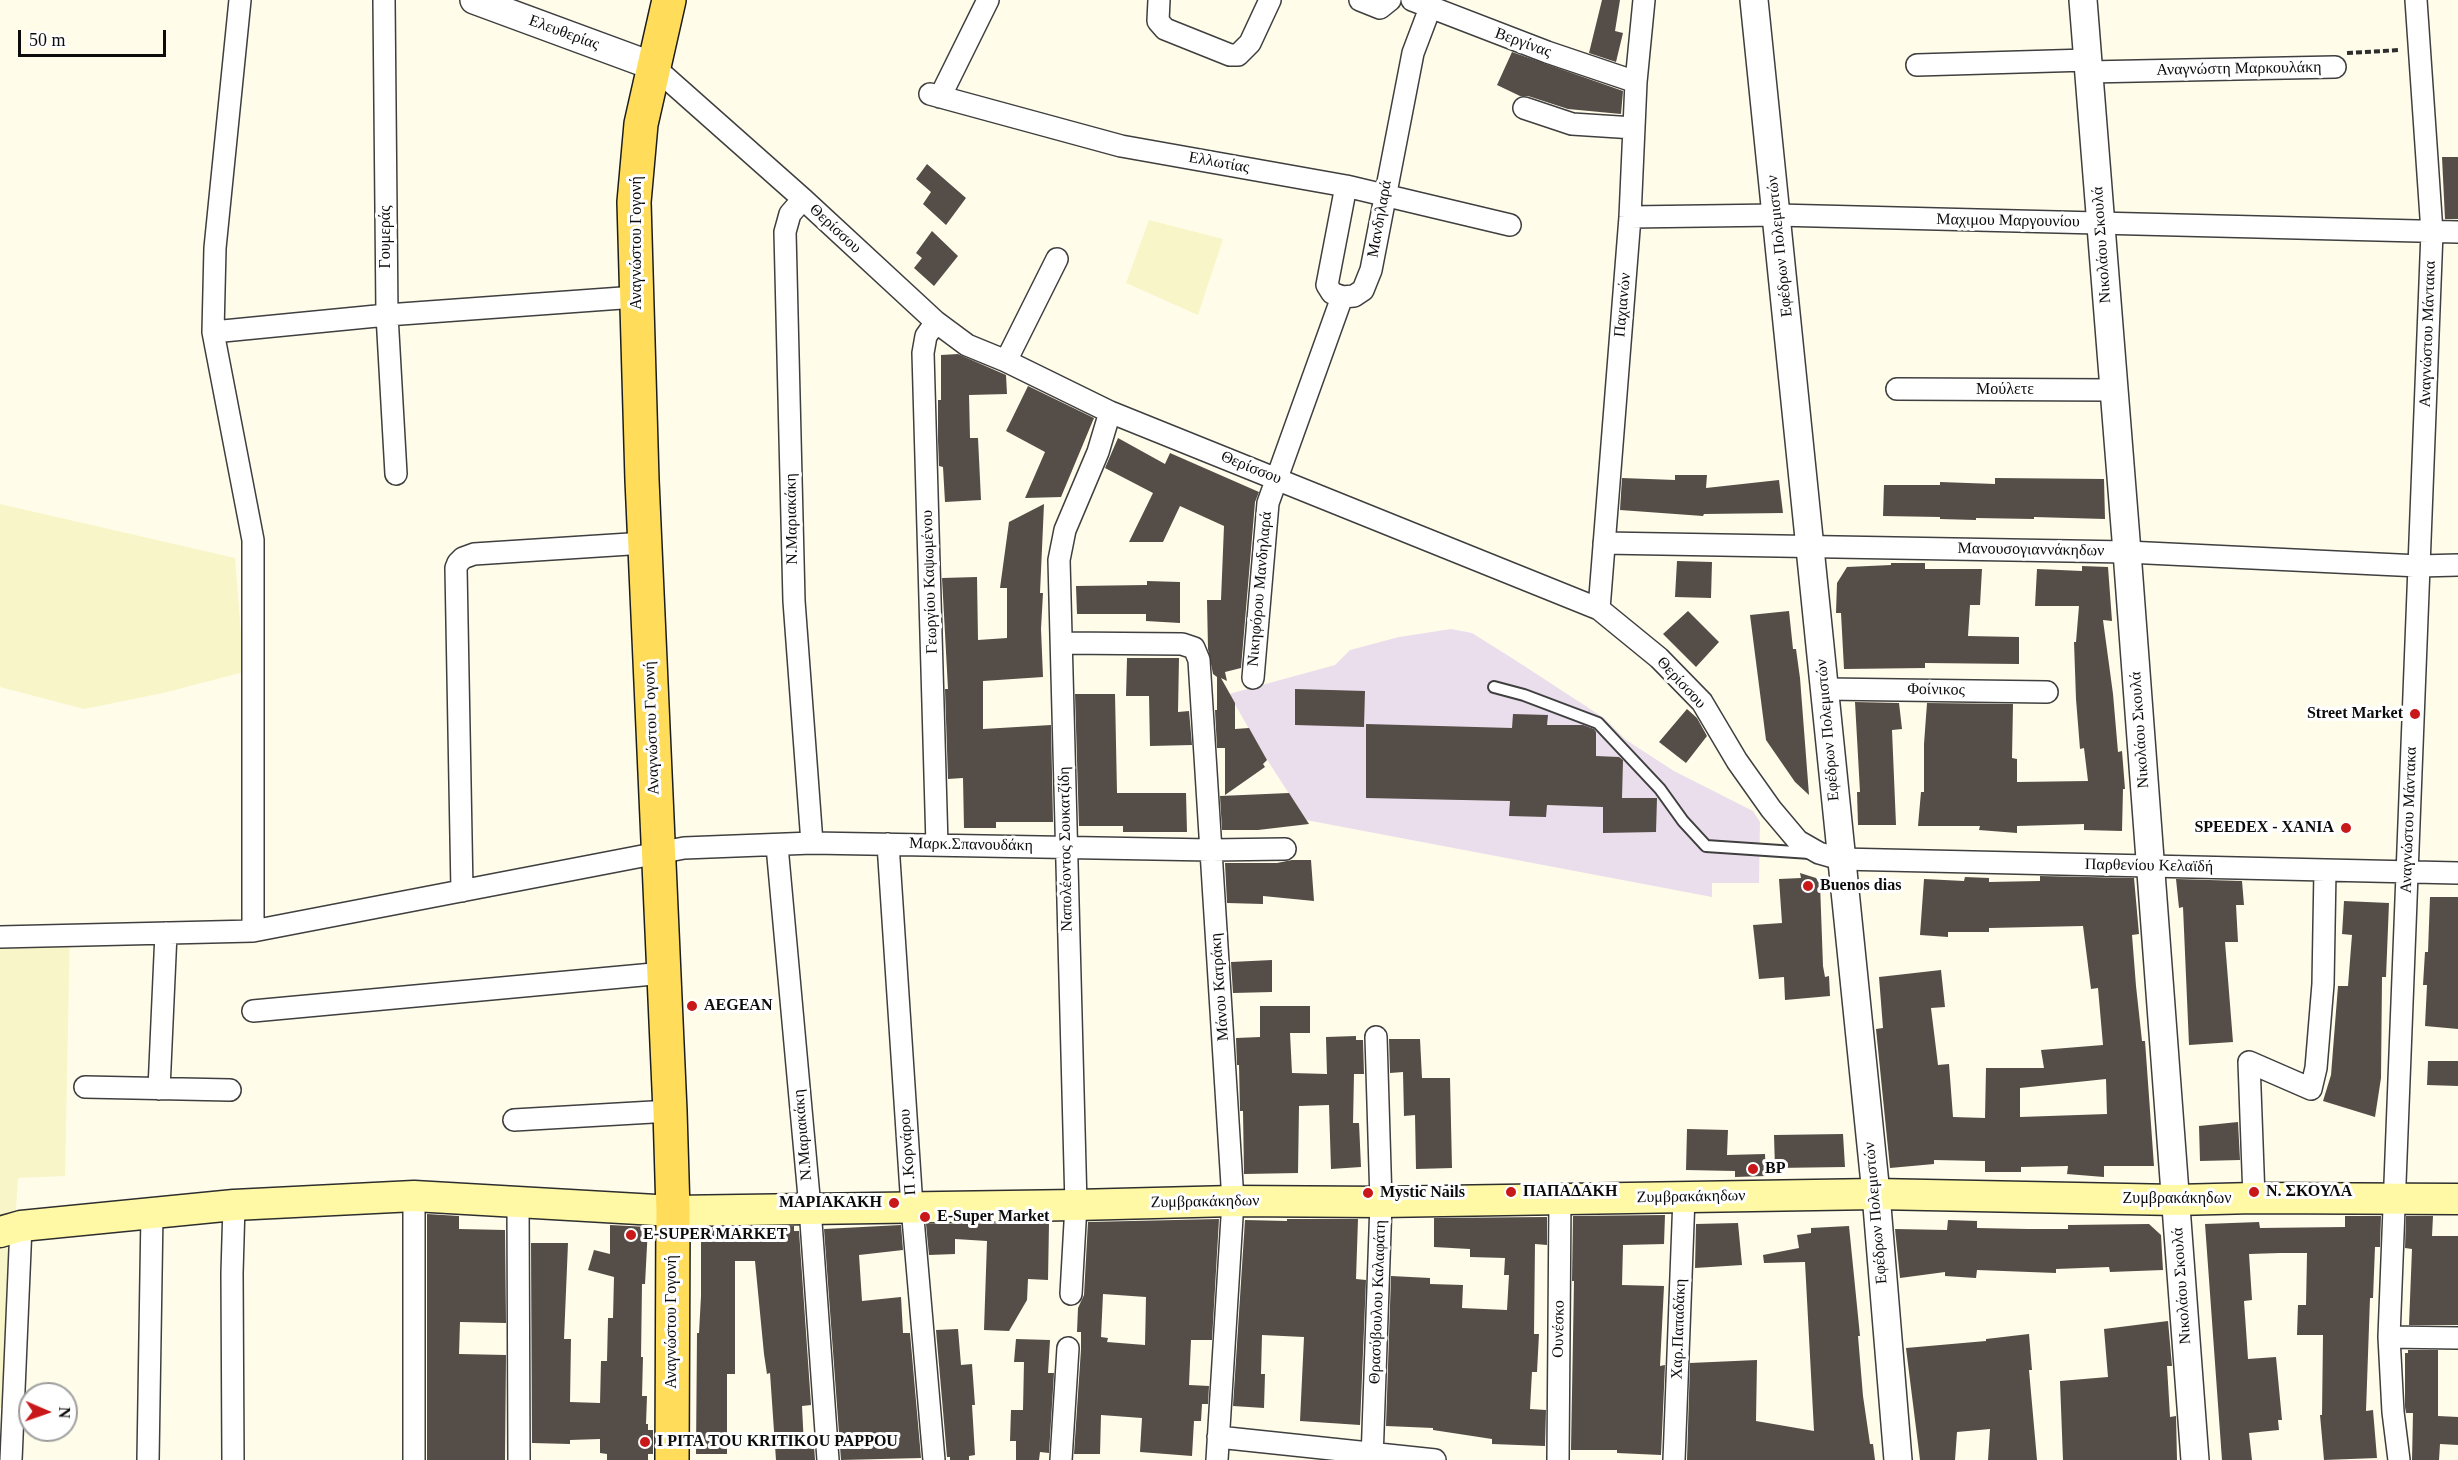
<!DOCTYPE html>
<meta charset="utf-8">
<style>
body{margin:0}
#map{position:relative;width:2458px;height:1460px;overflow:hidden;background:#fffcea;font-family:"Times New Roman",serif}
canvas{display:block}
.north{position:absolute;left:18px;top:1382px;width:60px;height:60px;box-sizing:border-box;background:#fff;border:2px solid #9e9e9e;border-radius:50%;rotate:92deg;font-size:16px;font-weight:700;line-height:24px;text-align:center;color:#0c0c0c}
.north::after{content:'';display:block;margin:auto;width:21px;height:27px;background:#c81819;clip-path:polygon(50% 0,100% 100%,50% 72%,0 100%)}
.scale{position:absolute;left:18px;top:30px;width:148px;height:27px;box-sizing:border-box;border:3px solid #0c0c0c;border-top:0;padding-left:8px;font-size:18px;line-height:21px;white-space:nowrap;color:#0c0c0c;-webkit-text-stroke:4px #fff;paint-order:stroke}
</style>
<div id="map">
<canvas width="2458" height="1460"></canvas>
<div class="north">N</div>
<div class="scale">50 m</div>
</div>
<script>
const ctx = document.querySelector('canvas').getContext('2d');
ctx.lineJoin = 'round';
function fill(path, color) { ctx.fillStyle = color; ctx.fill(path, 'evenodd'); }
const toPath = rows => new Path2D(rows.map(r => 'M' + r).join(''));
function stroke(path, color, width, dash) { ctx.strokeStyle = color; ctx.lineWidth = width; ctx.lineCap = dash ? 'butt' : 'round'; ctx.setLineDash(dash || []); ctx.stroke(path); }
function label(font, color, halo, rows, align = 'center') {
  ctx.font = font + ' "Times New Roman",serif'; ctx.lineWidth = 6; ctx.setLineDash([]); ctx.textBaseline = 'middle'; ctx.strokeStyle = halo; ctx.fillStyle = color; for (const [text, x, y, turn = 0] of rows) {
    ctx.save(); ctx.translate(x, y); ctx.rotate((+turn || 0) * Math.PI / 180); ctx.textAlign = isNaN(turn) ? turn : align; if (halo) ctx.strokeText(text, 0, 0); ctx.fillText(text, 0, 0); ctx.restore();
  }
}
const industrial = toPath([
 [1451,629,1472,633,1515,660,1604,718,1626,740,1674,771,1753,811,1760,822,1759,883,1712,883,1712,897,1306,820,1264,755,1229,694,1335,665,1350,650,1399,637]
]);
const farmland = toPath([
 [1149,220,1223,239,1198,315,1126,283],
 [0,504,235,558,244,672,163,693,84,709,0,687],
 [70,927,65,1176,18,1178,3,1409,0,1408,0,928]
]);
const building = toPath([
 [1602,0,1620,0,1615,31,1623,33,1616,62,1589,53],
 [1512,52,1623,91,1621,114,1568,109,1528,96,1520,96,1497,85],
 [2442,157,2458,157,2458,219,2445,219],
 [927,164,966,198,946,225,923,204,931,192,916,179],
 [932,231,958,256,934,286,914,268,922,258,916,253],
 [958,354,1006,375,1007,394,969,395,970,438,978,438,981,500,945,502,943,467,939,466,938,440,938,400,941,400,941,355],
 [1028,386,1094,418,1061,497,1025,498,1045,452,1006,431],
 [1118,438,1165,464,1170,453,1259,492,1255,502,1241,668,1225,672,1227,681,1221,678,1235,703,1235,729,1249,728,1267,760,1263,764,1265,767,1225,795,1225,748,1217,748,1215,710,1217,710,1217,677,1213,674,1208,649,1207,600,1221,600,1224,526,1180,506,1163,542,1129,542,1153,493,1105,468],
 [1675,475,1707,475,1706,488,1779,480,1783,513,1704,514,1703,516,1620,510,1622,478,1675,480],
 [1995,478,2104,479,2105,519,2034,517,2034,519,1976,518,1976,520,1940,519,1940,517,1883,516,1884,485,1940,485,1940,482,1995,484],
 [1044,504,1040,593,1043,593,1041,629,1043,677,983,681,983,729,1051,725,1053,822,996,822,996,828,964,828,963,778,948,779,945,689,948,689,942,578,977,577,978,640,1007,638,1007,588,1000,588,1009,522],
 [1677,561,1712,562,1711,598,1675,597],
 [1891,563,1925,563,1925,569,1982,569,1980,605,1970,605,1968,636,2019,637,2019,664,1925,663,1925,668,1844,669,1841,613,1836,613,1837,583,1847,567,1891,565],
 [2082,566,2108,567,2112,621,2103,620,2113,694,2118,752,2122,751,2125,789,2123,789,2122,831,2084,830,2084,824,2017,826,2017,833,1979,830,1980,826,1918,826,1921,792,1924,792,1924,744,1927,703,2013,704,2012,758,2017,759,2017,782,2088,781,2084,748,2080,749,2076,699,2074,642,2076,642,2079,606,2035,606,2037,569,2082,571],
 [1147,581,1180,582,1180,623,1146,621,1146,614,1077,614,1076,586,1147,585],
 [1688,611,1719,642,1696,667,1663,634],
 [1789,611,1793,649,1796,649,1800,678,1809,795,1795,782,1766,740,1750,615],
 [1127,658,1179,658,1178,712,1189,711,1192,745,1150,746,1149,696,1126,696],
 [1295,689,1365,691,1364,727,1295,725],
 [1075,694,1115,694,1117,793,1186,793,1187,832,1123,832,1123,826,1079,826],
 [1855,702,1899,703,1902,729,1892,730,1896,825,1858,825,1857,792,1860,792],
 [1687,709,1697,718,1707,736,1686,763,1659,742],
 [1513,714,1548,715,1547,725,1583,725,1594,729,1596,732,1596,756,1619,757,1623,760,1622,798,1657,798,1656,832,1603,833,1603,807,1547,805,1546,817,1509,816,1510,801,1366,798,1366,724,1512,728],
 [1289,793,1309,824,1258,830,1222,830,1220,796],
 [1292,860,1311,860,1314,901,1263,896,1263,904,1227,903,1225,863,1277,863],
 [1800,873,1816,878,1820,884,1823,966,1825,977,1829,976,1830,996,1785,1000,1784,977,1759,979,1753,925,1782,923,1779,879,1801,878],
 [2040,876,2134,878,2139,934,2132,935,2136,986,2142,1041,2145,1041,2154,1166,2104,1166,2104,1177,2067,1174,2068,1166,2021,1167,2021,1172,1985,1172,1985,1161,1934,1160,1934,1164,1890,1168,1876,1029,1883,1028,1879,977,1941,970,1945,1007,1931,1008,1938,1065,1949,1064,1953,1117,1985,1118,1986,1068,2044,1068,2041,1050,2103,1045,2098,988,2091,989,2083,926,1989,928,1989,932,1948,932,1948,937,1920,935,1924,879,1964,881,1965,877,1989,878,1989,882,2040,881],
 [2106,1079,2107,1114,2020,1117,2020,1088],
 [2176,879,2242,881,2244,905,2236,905,2238,942,2225,942,2233,1042,2189,1045,2183,907,2179,908],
 [2430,897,2458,897,2458,1029,2425,1026,2427,985,2423,985,2425,952,2428,952],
 [2344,901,2389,903,2386,977,2382,977,2381,1078,2375,1117,2323,1101,2331,1075,2338,986,2348,986,2352,935,2342,934],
 [1272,960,1272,992,1233,993,1231,962],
 [1260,1006,1310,1006,1310,1033,1290,1033,1292,1073,1327,1074,1326,1037,1356,1036,1356,1040,1363,1040,1364,1074,1354,1074,1353,1123,1359,1123,1361,1167,1331,1169,1329,1105,1299,1106,1298,1173,1244,1174,1243,1111,1240,1111,1239,1065,1237,1065,1236,1038,1260,1037],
 [1389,1039,1420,1039,1422,1078,1450,1078,1452,1168,1416,1169,1415,1115,1404,1116,1403,1072,1390,1073],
 [2428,1061,2458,1061,2458,1086,2427,1085],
 [2238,1122,2240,1160,2200,1161,2199,1126],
 [1687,1129,1728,1130,1727,1155,1765,1154,1766,1176,1735,1177,1735,1171,1686,1170],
 [1843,1134,1845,1167,1775,1168,1774,1135],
 [427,1214,459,1216,459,1229,505,1230,506,1323,460,1322,459,1354,506,1355,505,1460,427,1460],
 [1665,1215,1664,1244,1623,1245,1622,1285,1664,1286,1660,1366,1665,1365,1661,1455,1617,1453,1617,1450,1571,1450,1574,1281,1572,1281,1573,1216],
 [2345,1216,2381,1216,2380,1247,2375,1247,2373,1298,2370,1298,2366,1411,2373,1410,2377,1458,2324,1460,2320,1415,2322,1415,2323,1335,2297,1335,2298,1305,2306,1305,2307,1253,2280,1253,2249,1254,2252,1300,2244,1301,2248,1359,2276,1357,2282,1420,2278,1420,2279,1430,2249,1433,2252,1460,2222,1460,2205,1224,2259,1222,2260,1228,2345,1227],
 [2406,1216,2433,1216,2432,1236,2458,1236,2458,1325,2409,1325,2412,1249,2405,1248],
 [1547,1217,1547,1245,1535,1244,1534,1334,1539,1334,1537,1372,1532,1372,1530,1409,1546,1410,1545,1446,1492,1444,1492,1439,1433,1430,1433,1428,1386,1426,1391,1276,1430,1278,1430,1284,1463,1285,1462,1308,1507,1310,1509,1275,1504,1275,1505,1258,1470,1257,1470,1249,1434,1247,1434,1218],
 [1219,1219,1212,1340,1191,1340,1189,1385,1209,1386,1208,1404,1202,1404,1201,1421,1194,1421,1192,1456,1140,1452,1142,1418,1101,1415,1100,1454,1074,1454,1081,1349,1081,1332,1077,1332,1078,1308,1084,1295,1088,1222],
 [1103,1294,1146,1297,1145,1345,1107,1342,1108,1338,1101,1337],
 [1287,1219,1358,1219,1356,1279,1366,1280,1360,1425,1300,1421,1304,1337,1262,1335,1261,1374,1265,1374,1264,1408,1233,1406,1245,1220,1287,1221],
 [1948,1220,1977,1221,1977,1228,2028,1229,2068,1229,2068,1225,2149,1224,2161,1235,2163,1270,2110,1272,2109,1267,2056,1269,2056,1273,1977,1270,1976,1278,1945,1276,1945,1272,1900,1278,1895,1229,1947,1230],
 [1049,1223,1048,1280,1028,1279,1027,1300,1009,1331,984,1330,987,1241,955,1239,955,1254,929,1255,926,1224],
 [1738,1223,1742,1265,1695,1268,1696,1224],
 [610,1225,648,1227,645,1284,642,1284,641,1357,643,1357,642,1396,647,1396,646,1424,648,1424,648,1430,653,1430,653,1454,648,1454,648,1460,607,1460,607,1454,600,1453,600,1439,570,1440,570,1444,532,1443,531,1243,568,1243,564,1339,571,1339,570,1402,600,1403,601,1361,607,1361,608,1318,613,1318,614,1277,588,1270,594,1250,610,1254],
 [901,1225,903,1250,859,1255,862,1301,901,1297,903,1333,910,1333,921,1458,841,1460,824,1229],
 [794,1226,794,1231,799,1231,811,1405,802,1406,804,1446,814,1445,815,1460,776,1460,770,1373,767,1374,764,1354,755,1261,735,1261,735,1374,727,1374,727,1454,696,1454,697,1333,699,1333,701,1296,701,1228],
 [1849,1226,1860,1336,1858,1336,1863,1396,1870,1444,1873,1444,1875,1460,1687,1460,1690,1363,1757,1360,1756,1421,1814,1431,1805,1262,1764,1263,1763,1255,1799,1248,1797,1235,1811,1233,1811,1228],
 [2168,1321,2172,1366,2167,1366,2170,1417,2176,1416,2177,1460,2063,1460,2060,1381,2108,1377,2104,1329],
 [958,1329,961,1365,972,1364,975,1405,972,1405,975,1455,969,1456,969,1460,950,1460,950,1457,947,1457,936,1330],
 [2029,1334,2032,1370,2029,1370,2037,1460,1988,1460,1990,1429,1957,1432,1955,1460,1920,1460,1906,1348,1986,1341,1986,1339],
 [1016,1339,1050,1340,1048,1373,1054,1373,1049,1453,1040,1452,1039,1460,1016,1460,1016,1441,1010,1441,1011,1410,1023,1410,1024,1362,1014,1362],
 [2408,1350,2438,1350,2438,1416,2458,1417,2458,1445,2440,1444,2439,1460,2412,1460,2413,1413,2406,1413,2405,1407,2405,1353,2408,1353]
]);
const path = toPath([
 [2347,53,2400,50]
]);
const service = toPath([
 [1494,687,1524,695,1598,723,1660,789,1683,821,1706,846,1810,853]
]);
const minor = toPath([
 [240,0,215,248,213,332,253,540,253,931],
 [384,0,387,315,396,474],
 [1159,0,1158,21,1165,29,1230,55,1238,55,1250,43,1270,0],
 [1360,0,1380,8,1390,0],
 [1412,0,1547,52,1636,82],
 [1917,65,2087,60],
 [653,66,803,199,936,322,967,345,1006,361,1110,412,1599,609,1659,658,1702,702,1737,761,1771,809,1798,841,1819,853,1840,859,2458,873],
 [2088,72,2335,67],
 [930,94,1121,146,1346,186,1510,225],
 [940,97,988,0],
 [1524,108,1572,124,1634,128],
 [1346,186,1327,285,1332,293,1342,297,1354,296,1363,290,1371,270,1413,53,1430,8],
 [803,199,790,214,785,232,794,601,812,843],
 [1630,217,1777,215,2458,232],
 [936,322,926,336,923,353,937,845],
 [213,332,387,315,636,297],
 [1006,361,1057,259],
 [1897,389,2113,390],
 [1604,543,2127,552,2419,566,2458,565],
 [1599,609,1630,217,1636,82,1644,0],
 [1062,643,1182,644,1194,648,1199,660,1233,1201,1217,1460],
 [1253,678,1268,503,1342,297],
 [1826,689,2047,692],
 [888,844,912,1207,934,1460],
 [777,846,810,1208,828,1460],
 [462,891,456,568,458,563,463,558,474,554,645,543],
 [0,937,253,931,684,848,812,843,1211,850,1285,849],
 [253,1011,664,973],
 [85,1087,230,1090],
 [159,1089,166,933],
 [514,1120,670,1111],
 [2254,1198,2249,1062,2311,1089,2316,1068,2323,984,2325,870],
 [518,1202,519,1460],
 [1071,1294,1076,1205,1059,560,1065,530,1098,452,1110,412],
 [2389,1337,2458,1338],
 [1218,1437,1435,1460],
 [11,1460,21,1226],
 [148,1460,152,1213],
 [233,1460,232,1273,234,1205],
 [414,1460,414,1196],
 [1061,1460,1068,1348],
 [1372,1460,1381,1202,1376,1037],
 [1558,1460,1560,1198],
 [1674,1460,1684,1197],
 [2399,1460,2393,1412,2389,1337,2432,232,2416,0]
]);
const tertiary = toPath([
 [474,0,653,66],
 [1754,0,1876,1194,1898,1460],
 [2083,0,2127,552,2195,1460]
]);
const secondary = toPath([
 [0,1232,21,1226,234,1205,414,1196,673,1211,1076,1205,1233,1201,1381,1202,1876,1194,2176,1200,2254,1198,2458,1199]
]);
const primary = toPath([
 [669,0,641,124,634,202,642,480,670,1111,673,1211,672,1460]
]);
const markers = [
 [2415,714,6,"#c81819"],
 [2346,828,6,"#c81819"],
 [1808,886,6,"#c81819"],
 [692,1006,6,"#c81819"],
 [1753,1169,6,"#c81819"],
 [1511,1192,6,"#c81819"],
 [2254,1192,6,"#c81819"],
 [1368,1193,6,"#c81819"],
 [894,1203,6,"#c81819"],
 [925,1217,6,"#c81819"],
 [631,1235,6,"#c81819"],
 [645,1442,6,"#c81819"]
];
const streetNames = [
 ["Ελευθερίας",564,33,20],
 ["Βεργίνας",1523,43,20],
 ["Αναγνώστη Μαρκουλάκη",2239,69,-1],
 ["Ελλωτίας",1219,163,10],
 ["Μανδηλαρά",1380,219,-80],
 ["Μαχιμου Mαργουνίου",2008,221,1],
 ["Θερίσσου",835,229,43],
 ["Γουμεράς",386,237,-90],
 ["Αναγνώστου Γογονή",637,243,-90],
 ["Νικολάου Σκουλά",2102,245,-94],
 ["Εφέδρων Πολεμιστών",1780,246,-96],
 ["Παχιανών",1623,305,-85],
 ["Αναγνώστου Μάντακα",2428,334,-88],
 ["Μούλετε",2005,390],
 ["Θερίσσου",1251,468,22],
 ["Ν.Μαριακάκη",792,519,-91],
 ["Μανουσογιαννάκηδων",2031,550,1],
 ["Γεωργίου Καψωμένου",930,582,-92],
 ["Νικηφόρου Μανδηλαρά",1260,589,-85],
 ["Θερίσσου",1681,683,47],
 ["Φοίνικος",1936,690,1],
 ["Αναγνώστου Γογονή",652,728,-92],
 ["Εφέδρων Πολεμιστών",1828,730,-95],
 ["Νικολάου Σκουλά",2140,730,-94],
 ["Αναγνώστου Μάντακα",2409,820,-88],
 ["Μαρκ.Σπανουδάκη",971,845,1],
 ["Ναπολέοντος Σουκατζίδη",1066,849,-91],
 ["Παρθενίου Κελαϊδή",2149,866,1],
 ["Μάνου Κατράκη",1220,987,-94],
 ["Ν.Μαριακάκη",803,1135,-95],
 ["Π .Κορνάρου",908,1152,-94],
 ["Ζυμβρακάκηδων",1691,1197,-1],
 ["Ζυμβρακάκηδων",2177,1199],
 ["Ζυμβρακάκηδων",1205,1202,-1],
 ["Εφέδρων Πολεμιστών",1876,1213,-95],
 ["Νικολάου Σκουλά",2182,1286,-94],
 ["Θρασύβουλου Καλαφάτη",1378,1302,-88],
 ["Αναγνώστου Γογονή",672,1322,-90],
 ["Ουνέσκο",1559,1329,-89],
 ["Χαρ.Παπαδάκη",1679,1329,-88]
];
const poiNames = [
 ["Street Market",2403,714,"right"],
 ["SPEEDEX - ΧΑΝΙΑ",2334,828,"right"],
 ["Buenos dias",1820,886],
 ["AEGEAN",704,1006],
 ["BP",1765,1169],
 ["ΠΑΠΑΔΑΚΗ",1523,1192],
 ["Ν. ΣΚΟΥΛΑ",2266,1192],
 ["Mystic Nails",1380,1193],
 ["ΜΑΡΙΑΚΑΚΗ",882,1203,"right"],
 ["E-Super Market",937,1217],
 ["E-SUPER MARKET",643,1235],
 ["I PITA TOU KRITIKOU PAPPOU",657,1442]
];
fill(industrial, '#ebdeec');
fill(farmland, '#f8f5c8');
fill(building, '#554d47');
stroke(service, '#3f3f3f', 14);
stroke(minor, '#3f3f3f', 24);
stroke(tertiary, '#3f3f3f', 30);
stroke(secondary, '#2e2e2e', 33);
stroke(primary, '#1d1d1d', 36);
stroke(path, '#2e2e2e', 4, [6, 3]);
stroke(service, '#fff', 10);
stroke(minor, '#fff', 21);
stroke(tertiary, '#fff', 27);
stroke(secondary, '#fff9a5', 30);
stroke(primary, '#ffdd5a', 33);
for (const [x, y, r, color] of markers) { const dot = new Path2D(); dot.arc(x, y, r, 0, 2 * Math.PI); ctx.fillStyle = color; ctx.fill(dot); stroke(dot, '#fff', 2); }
label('16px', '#0c0c0c', '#fff', streetNames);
label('bold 16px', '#0c0c0c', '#fff', poiNames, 'left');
</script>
